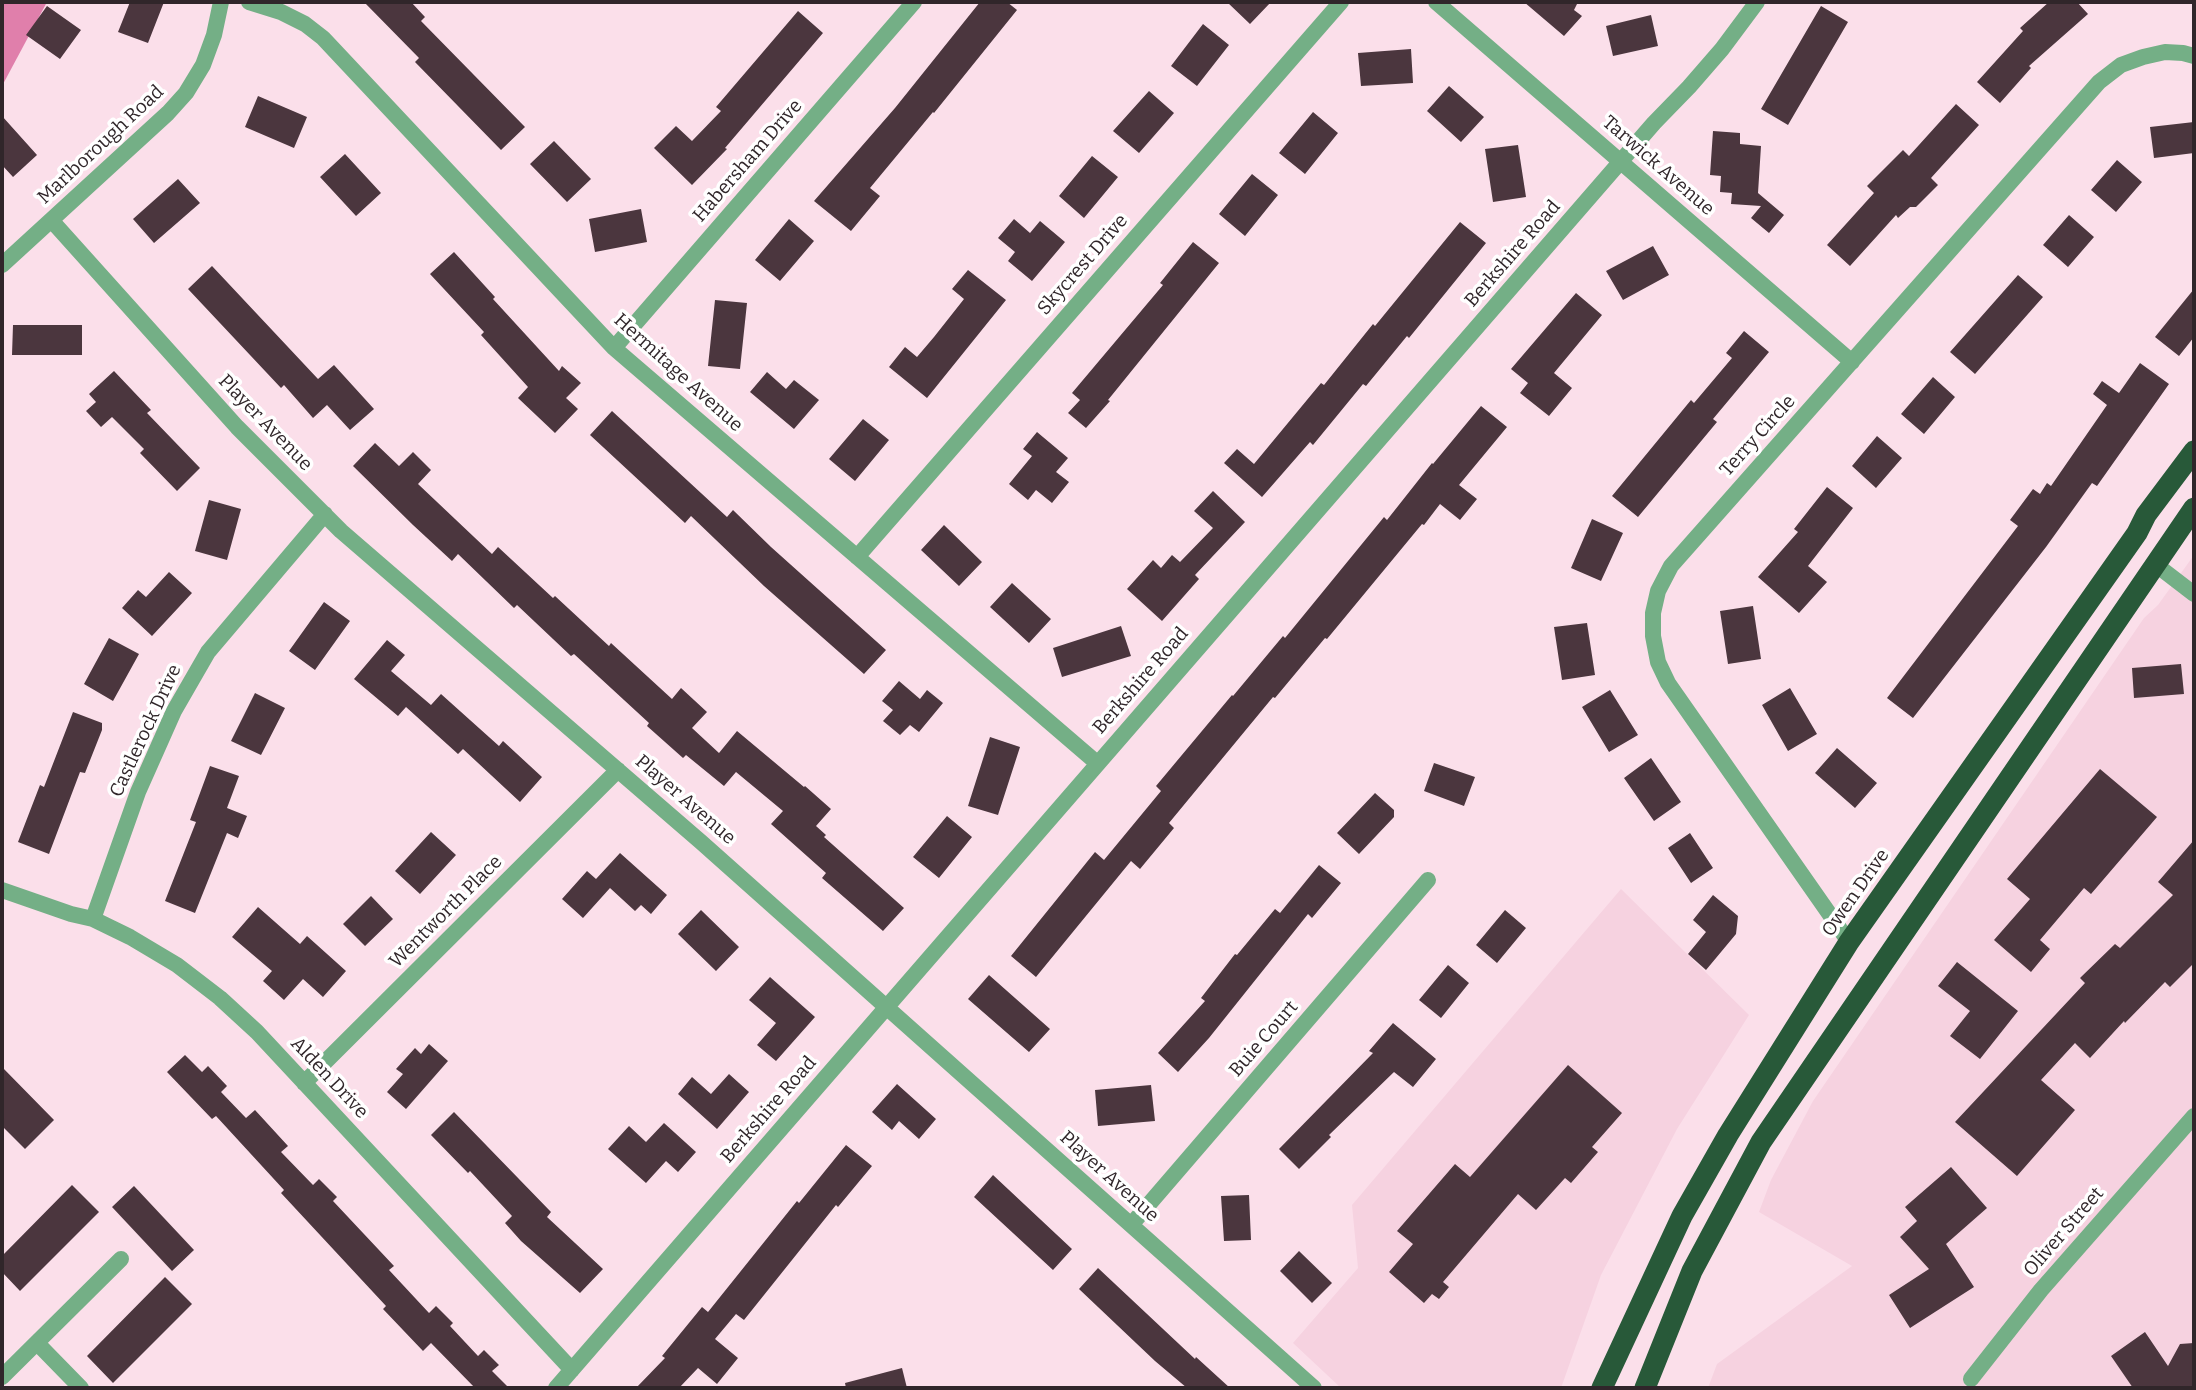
<!DOCTYPE html>
<style>
body{margin:0}
#map{position:relative;width:2196px;height:1390px;overflow:hidden;background:#fbdfea;font-family:Bitter,serif}
canvas{display:block}
.frame{position:absolute;inset:0;border:4px solid #30262a;pointer-events:none}
</style>
<div id="map">
<canvas width="2196" height="1390"></canvas>
<div class="frame"></div>
</div>
<script>
const ctx = document.querySelector('canvas').getContext('2d');
ctx.lineJoin = 'round';
function fill(path, color) { ctx.fillStyle = color; ctx.fill(path, 'evenodd'); }
const toPath = rows => new Path2D(rows.map(r => 'M' + r).join(''));
function stroke(path, color, width, dash) { ctx.strokeStyle = color; ctx.lineWidth = width; ctx.lineCap = dash ? 'butt' : 'round'; ctx.setLineDash(dash || []); ctx.stroke(path); }
function label(font, color, halo, rows, align = 'center') {
  ctx.font = font + ' Bitter,serif'; ctx.lineWidth = 7; ctx.setLineDash([]); ctx.textBaseline = 'middle'; ctx.strokeStyle = halo; ctx.fillStyle = color; for (const [text, x, y, turn = 0] of rows) {
    ctx.save(); ctx.translate(x, y); ctx.rotate((+turn || 0) * Math.PI / 180); ctx.textAlign = isNaN(turn) ? turn : align; if (halo) ctx.strokeText(text, 0, 0); ctx.fillText(text, 0, 0); ctx.restore();
  }
}
const built = toPath([
 [2194,555,2194,1388,1708,1388,1717,1364,1852,1266,1759,1212,1771,1180,1813,1101,2144,618,2158,605],
 [1621,889,1749,1015,1677,1129,1601,1275,1561,1388,1341,1388,1293,1343,1358,1268,1352,1205]
]);
const forest = toPath([
 [2,2,47,2,2,86]
]);
const building = toPath([
 [130,2,164,2,148,43,118,32],
 [364,2,411,2,425,17,421,21,525,127,501,150,415,62,419,58],
 [980,2,1007,2,1017,10,934,113,933,112,870,188,880,196,851,231,814,201,895,108],
 [1227,2,1271,2,1250,24],
 [1524,2,1578,2,1574,10,1582,16,1564,36],
 [2049,2,2077,2,2088,14,2029,66,2031,68,2000,103,1977,82,2023,31,2020,28],
 [47,6,81,30,60,59,26,35],
 [1821,6,1848,22,1788,125,1761,109],
 [798,11,823,33,725,148,727,149,692,185,654,148,676,126,692,141,721,111,716,107],
 [1651,15,1658,46,1613,56,1606,26],
 [1203,24,1229,45,1197,86,1171,66],
 [1411,49,1413,83,1361,86,1358,53],
 [1449,86,1484,117,1461,142,1427,111],
 [1149,91,1174,113,1139,153,1113,131],
 [258,96,307,117,294,148,245,127],
 [1956,104,1979,125,1931,178,1938,185,1916,207,1910,207,1898,218,1896,215,1850,266,1827,245,1874,193,1867,186,1903,150,1909,156],
 [1313,112,1338,133,1305,174,1279,153],
 [2,116,37,155,13,177,2,165],
 [2194,122,2194,153,2154,158,2150,127],
 [1713,131,1740,133,1740,144,1761,146,1758,193,1784,215,1769,233,1751,218,1761,206,1731,204,1732,193,1720,192,1721,176,1710,175],
 [554,141,591,179,567,202,530,164],
 [1518,145,1526,197,1493,202,1485,149],
 [345,154,381,193,356,216,320,177],
 [1092,156,1118,177,1084,218,1059,196],
 [2117,160,2142,182,2116,212,2091,190],
 [1252,174,1278,195,1245,236,1219,214],
 [178,179,200,203,154,243,133,219],
 [641,209,647,242,595,252,589,219],
 [2069,215,2094,237,2068,267,2043,245],
 [789,219,814,241,780,281,755,260],
 [1014,219,1030,233,1040,221,1065,242,1032,281,1008,261,1015,252,998,238],
 [1460,222,1486,243,1409,338,1407,336,1366,386,1363,384,1313,445,1310,442,1262,497,1224,463,1237,449,1254,464,1321,383,1324,385,1373,324,1375,326],
 [1193,242,1219,263,1108,400,1110,401,1086,428,1068,413,1080,400,1072,393,1163,285,1160,283],
 [1653,246,1669,275,1623,300,1606,271],
 [454,252,495,297,493,299,559,371,562,366,581,383,566,398,578,409,555,433,518,398,528,387,481,335,484,332,430,274],
 [212,266,318,379,334,365,374,409,350,430,327,405,313,418,284,385,281,388,188,289],
 [968,270,1006,300,927,398,889,367,905,347,917,357,934,337,964,299,952,289],
 [2018,275,2043,297,1975,374,1950,352],
 [2194,289,2194,337,2179,356,2155,337],
 [1576,293,1602,315,1554,373,1572,388,1549,416,1520,393,1528,383,1511,369],
 [715,300,747,303,740,369,708,366],
 [13,325,82,325,82,355,12,355],
 [1744,331,1769,352,1713,419,1717,422,1638,517,1612,496,1691,400,1694,403,1732,358,1726,353],
 [2140,363,2169,384,2097,486,2092,483,2046,547,1913,718,1887,698,2018,526,2010,520,2033,489,2040,494,2047,483,2051,486,2107,405,2093,394,2102,381,2119,393],
 [114,371,151,410,147,413,200,468,177,491,140,453,144,449,112,417,101,427,86,411,96,402,89,394],
 [767,372,786,389,794,380,819,400,794,429,750,392],
 [1933,377,1955,397,1924,434,1901,414],
 [1481,406,1507,427,1459,485,1477,499,1460,520,1440,504,1424,525,1422,524,1327,639,1325,638,1275,698,1273,697,1169,823,1174,828,1140,869,1131,861,1036,977,1011,956,1095,852,1104,860,1161,791,1156,786,1232,695,1233,696,1283,636,1285,638,1384,517,1387,520,1432,463,1433,464],
 [612,411,727,517,733,510,771,547,886,650,864,674,764,586,691,516,685,523,590,435],
 [863,419,889,440,855,481,829,459],
 [1037,432,1068,458,1056,472,1069,482,1052,503,1036,490,1028,500,1009,484,1032,456,1023,449],
 [1877,436,1902,458,1876,488,1852,466],
 [375,443,399,466,413,452,431,470,418,484,492,554,498,547,553,598,555,596,609,646,611,643,672,699,681,688,707,712,692,728,719,753,737,731,804,787,805,786,831,809,816,826,826,835,824,837,904,908,883,931,822,878,826,873,771,824,783,811,736,772,724,786,686,755,683,758,647,726,649,723,574,654,571,656,517,605,514,608,458,554,452,561,413,525,353,466],
 [1827,487,1853,508,1808,566,1827,582,1799,613,1758,577,1798,532,1794,529],
 [1213,491,1245,522,1195,575,1199,579,1162,621,1127,589,1153,560,1161,568,1172,555,1180,562,1213,528,1194,511],
 [209,500,241,509,227,560,195,551],
 [1592,519,1623,533,1601,581,1571,568],
 [944,525,982,562,959,586,921,550],
 [169,572,192,593,152,636,122,608,138,590,146,597],
 [1012,583,1051,619,1029,643,990,607],
 [324,602,350,621,315,670,289,651],
 [1753,606,1761,659,1728,664,1720,611],
 [1587,623,1595,675,1562,680,1554,627],
 [1121,626,1131,656,1062,677,1053,648],
 [109,638,139,654,113,701,84,684],
 [387,640,405,655,391,671,431,705,441,694,499,746,503,741,542,777,520,802,463,749,458,754,406,707,398,716,354,679],
 [2181,664,2184,694,2134,698,2132,668],
 [899,681,920,699,927,690,943,703,919,732,910,725,900,735,883,721,893,710,882,701],
 [1790,688,1817,734,1788,751,1762,705],
 [1610,690,1638,735,1609,752,1582,707],
 [255,693,285,708,261,755,231,741],
 [73,712,102,723,102,730,85,773,80,772,49,854,18,842,40,785,44,787],
 [990,737,1020,747,998,815,968,806],
 [1837,748,1877,783,1855,808,1815,773],
 [1651,758,1681,802,1654,821,1624,778],
 [1434,763,1475,777,1464,806,1424,791],
 [210,766,239,776,227,808,247,816,238,838,227,833,195,913,165,901,196,822,190,820],
 [2100,769,2157,817,2091,894,2084,888,2040,940,2050,949,2031,972,1994,940,2030,899,2007,879],
 [1375,793,1394,810,1394,817,1359,854,1337,833],
 [947,816,972,837,939,878,913,857],
 [431,832,456,855,420,894,395,871],
 [1690,833,1713,868,1691,883,1668,848],
 [2194,840,2194,963,2170,987,2165,982,2125,1023,2124,1021,2090,1058,2075,1043,2041,1080,2075,1110,2017,1176,1955,1122,2085,983,2080,978,2115,944,2120,948,2173,895,2158,882],
 [620,853,667,895,651,914,641,905,635,911,610,888,583,918,562,899,587,871,596,879],
 [1319,865,1341,883,1312,918,1308,914,1209,1038,1178,1072,1158,1053,1205,1001,1201,998,1235,954,1237,955,1275,909,1280,913],
 [1713,895,1738,916,1736,934,1706,970,1688,954,1706,932,1693,920],
 [371,896,393,919,365,946,343,924],
 [258,907,300,944,307,936,346,971,323,997,303,979,284,1000,263,981,272,971,232,937],
 [701,910,739,947,716,971,678,934],
 [1505,910,1526,928,1497,963,1476,945],
 [1957,962,2018,1011,1980,1059,1950,1036,1970,1011,1938,986],
 [1448,965,1469,983,1441,1018,1419,1000],
 [989,975,1050,1029,1029,1052,968,999],
 [770,977,815,1017,776,1061,757,1045,776,1023,749,1000],
 [1393,1023,1436,1059,1413,1087,1394,1072,1329,1135,1331,1137,1299,1169,1279,1149,1373,1053,1369,1051],
 [429,1044,448,1061,406,1109,387,1092,403,1074,396,1069,415,1048,421,1054],
 [185,1055,202,1072,208,1066,227,1086,221,1092,246,1118,255,1110,288,1146,281,1152,313,1185,319,1179,337,1197,333,1201,394,1266,389,1270,429,1313,436,1306,453,1323,450,1326,478,1356,484,1350,499,1365,492,1371,509,1388,475,1388,431,1343,423,1351,383,1309,386,1306,281,1193,284,1190,216,1116,212,1119,167,1072],
 [1568,1065,1622,1113,1592,1147,1598,1152,1571,1183,1565,1178,1536,1210,1518,1194,1443,1282,1449,1287,1439,1299,1432,1294,1424,1303,1389,1272,1413,1244,1397,1231,1455,1164,1470,1177],
 [2,1067,54,1120,25,1149,2,1126],
 [729,1074,749,1092,717,1129,678,1094,692,1077,711,1094],
 [897,1084,936,1119,919,1139,899,1121,892,1130,872,1112],
 [1151,1085,1155,1121,1098,1126,1095,1090],
 [454,1112,551,1212,547,1217,603,1269,580,1293,521,1241,505,1223,512,1216,470,1171,468,1173,431,1135],
 [664,1123,696,1152,678,1172,666,1161,646,1183,608,1149,629,1126,646,1142],
 [846,1145,872,1166,838,1207,836,1205,744,1320,736,1314,715,1339,738,1358,717,1384,698,1368,679,1388,636,1388,665,1358,662,1356,702,1307,708,1312,797,1201,799,1203],
 [1951,1167,1987,1208,1946,1244,1974,1287,1910,1328,1889,1295,1929,1269,1900,1237,1917,1221,1905,1207],
 [993,1175,1072,1249,1053,1270,974,1197],
 [72,1185,99,1212,20,1291,2,1272,2,1256],
 [134,1186,194,1250,172,1271,112,1207],
 [1249,1195,1251,1240,1224,1241,1221,1196],
 [1299,1251,1332,1283,1312,1303,1280,1271],
 [1098,1268,1195,1359,1196,1357,1230,1388,1187,1388,1155,1361,1079,1289],
 [165,1277,192,1304,113,1383,87,1356],
 [2145,1332,2168,1366,2180,1344,2194,1343,2194,1386,2181,1388,2133,1388,2111,1356],
 [902,1368,907,1388,846,1388,845,1383]
]);
const street = toPath([
 [249,2,281,12,305,24,323,38,614,348,1097,763],
 [1436,2,1852,362],
 [52,221,237,427,341,531,701,842,1314,1388],
 [2,265,168,113,186,93,203,65,214,35,221,2],
 [614,348,914,2],
 [857,557,1341,2],
 [2155,564,2194,594],
 [2,890,71,914,93,919,130,937,177,965,220,998,257,1032,572,1370],
 [93,919,138,792,174,711,208,652,325,514],
 [1849,942,1668,683,1658,662,1653,636,1653,613,1658,591,1671,566,2099,82,2121,65,2143,57,2165,52,2183,53,2194,56],
 [304,1083,618,770],
 [1131,1225,1428,880],
 [37,1343,81,1388],
 [2,1377,121,1259],
 [1971,1379,2041,1290,2194,1116],
 [556,1388,1654,123,1689,87,1722,49,1757,2]
]);
const highway = toPath([
 [1602,1388,1682,1216,1728,1135,1849,942,2137,533,2146,515,2194,451],
 [1645,1388,1692,1271,1761,1142,2194,508]
]);
const streetNames = [
 ["Marlborough Road",101,145,-43],
 ["Habersham Drive",748,161,-49],
 ["Tarwick Avenue",1658,166,41],
 ["Berkshire Road",1513,254,-49],
 ["Skycrest Drive",1083,265,-49],
 ["Hermitage Avenue",678,373,42],
 ["Player Avenue",265,423,46],
 ["Terry Circle",1758,436,-48],
 ["Berkshire Road",1141,681,-49],
 ["Castlerock Drive",146,731,-65],
 ["Player Avenue",685,800,41],
 ["Owen Drive",1856,893,-55],
 ["Wentworth Place",446,912,-45],
 ["Buie Court",1264,1039,-49],
 ["Alden Drive",329,1078,47],
 ["Berkshire Road",769,1110,-49],
 ["Player Avenue",1109,1177,42],
 ["Oliver Street",2064,1232,-49]
];
fill(built, '#f6d2e0');
fill(forest, '#e07fab');
fill(building, '#4b363e');
stroke(street, '#74af86', 16);
stroke(highway, '#285939', 21);
label('19px', '#30262a', '#fff', streetNames);
</script>
